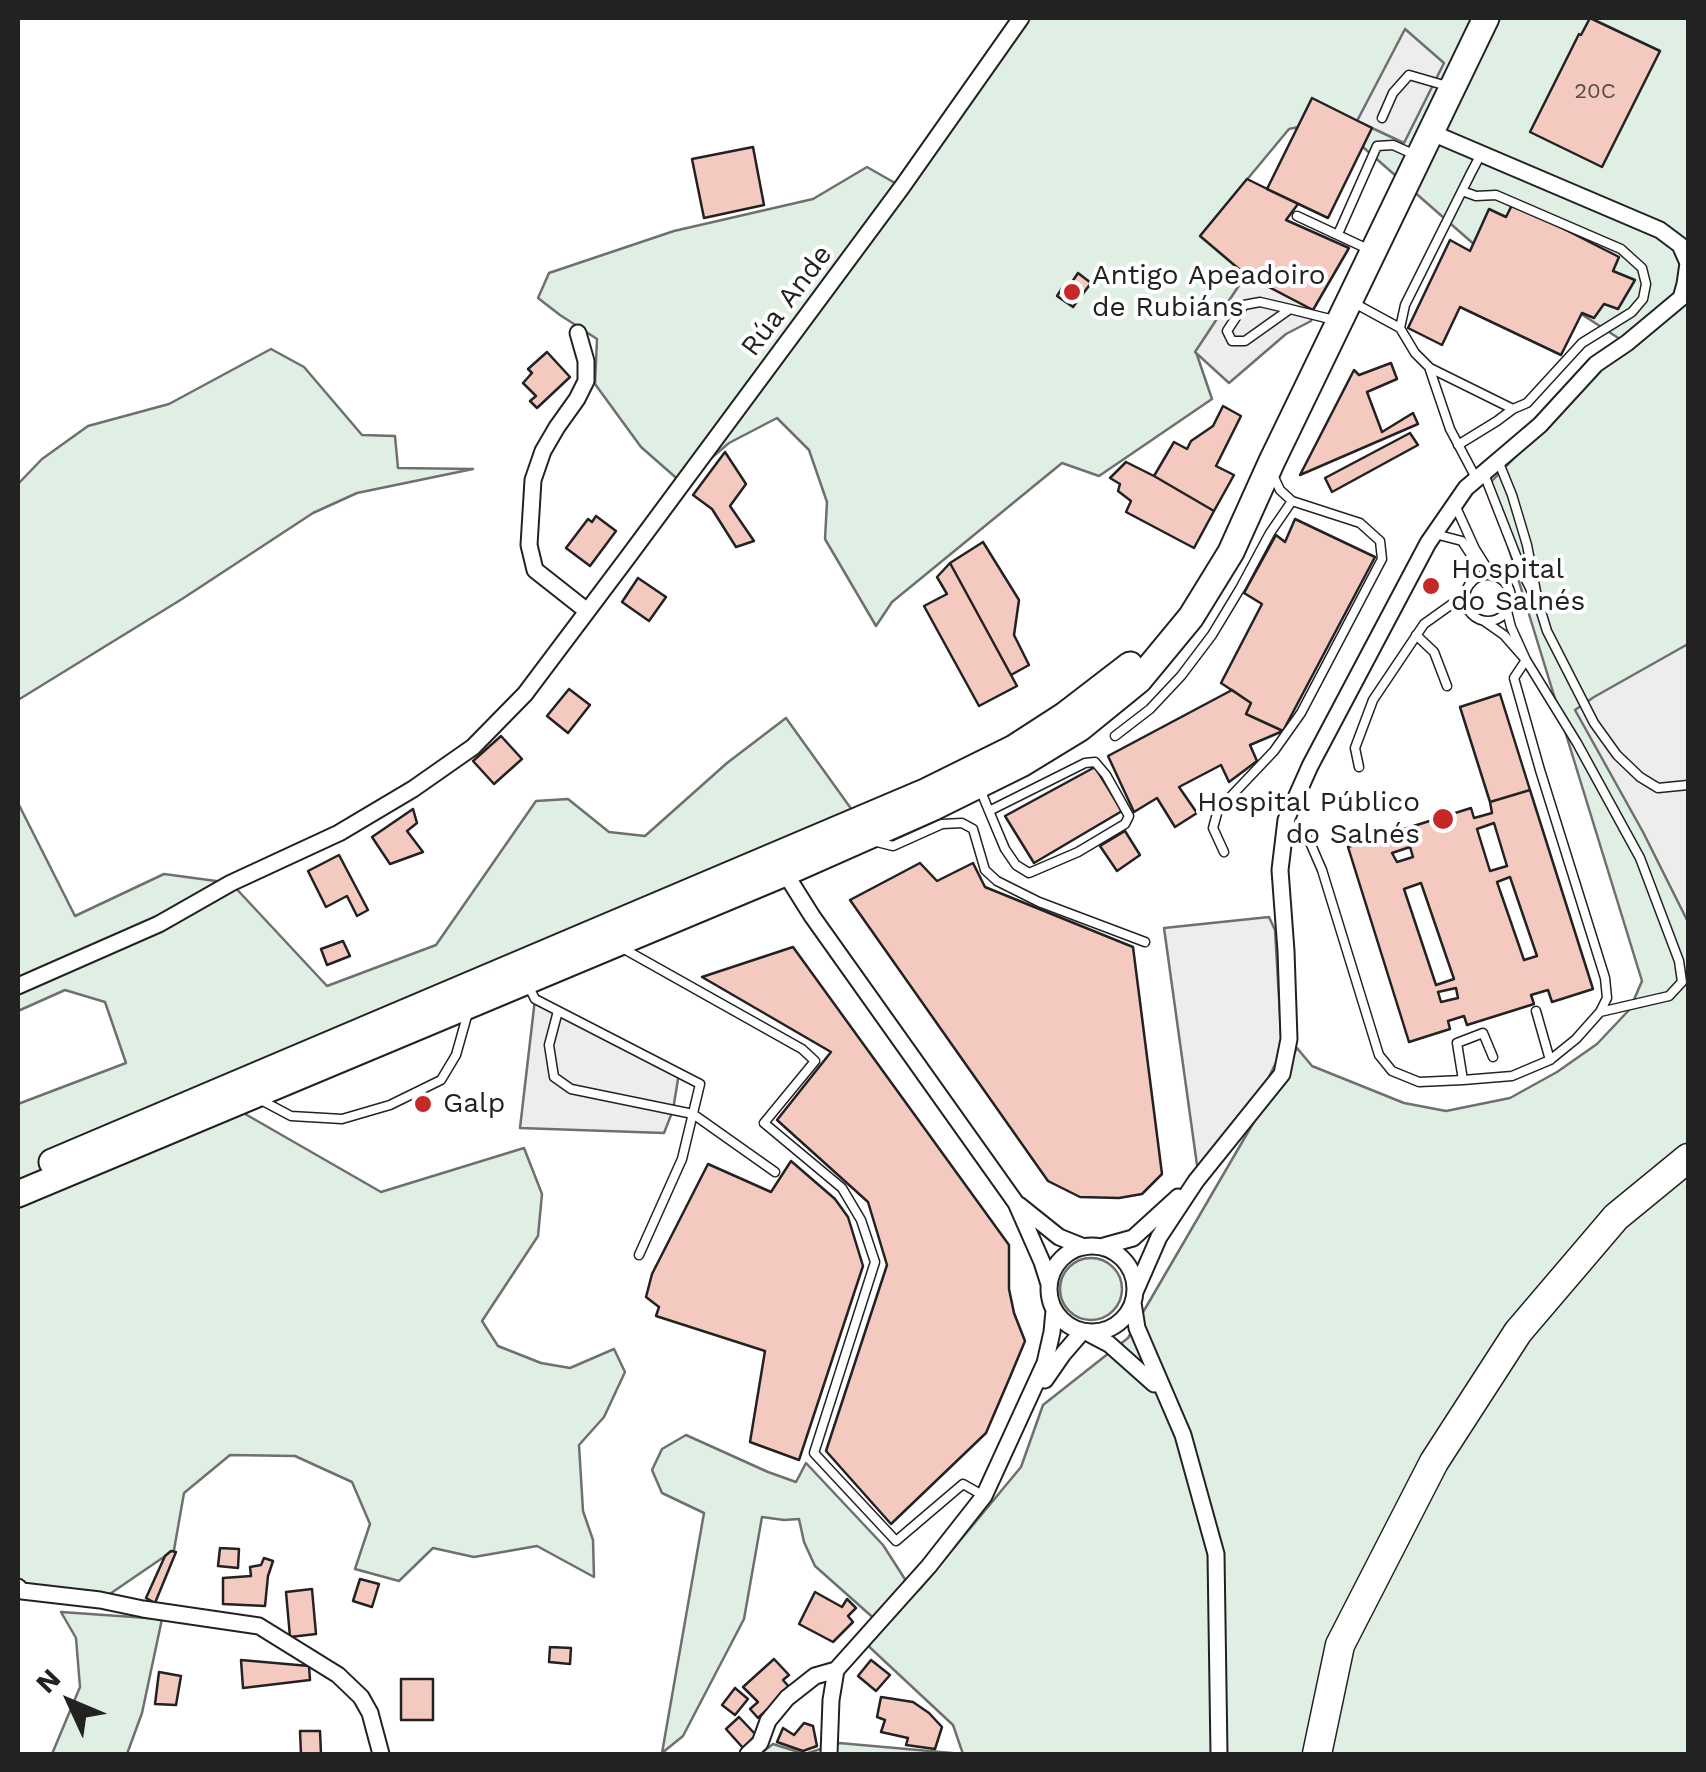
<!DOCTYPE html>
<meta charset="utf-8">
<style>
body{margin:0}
#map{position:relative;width:1706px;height:1772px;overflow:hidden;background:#fff;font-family:"Work Sans",sans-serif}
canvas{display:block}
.frame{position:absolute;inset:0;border:20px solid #222;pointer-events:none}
.north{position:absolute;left:20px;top:1652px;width:100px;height:100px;-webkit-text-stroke:8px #fff;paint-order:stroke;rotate:314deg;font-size:28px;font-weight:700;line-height:40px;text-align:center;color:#222}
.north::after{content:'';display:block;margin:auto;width:35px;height:45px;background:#222;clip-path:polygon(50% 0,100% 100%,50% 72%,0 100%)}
</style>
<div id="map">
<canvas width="1706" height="1772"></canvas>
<div class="frame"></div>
<div class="north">N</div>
</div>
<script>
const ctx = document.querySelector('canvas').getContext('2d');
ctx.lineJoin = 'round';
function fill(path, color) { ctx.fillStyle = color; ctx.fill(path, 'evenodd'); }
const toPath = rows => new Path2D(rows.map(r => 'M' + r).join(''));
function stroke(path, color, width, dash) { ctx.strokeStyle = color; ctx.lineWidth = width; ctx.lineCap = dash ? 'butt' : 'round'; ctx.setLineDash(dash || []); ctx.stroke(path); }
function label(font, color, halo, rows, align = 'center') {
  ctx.font = font + ' "Work Sans",sans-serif'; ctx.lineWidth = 8; ctx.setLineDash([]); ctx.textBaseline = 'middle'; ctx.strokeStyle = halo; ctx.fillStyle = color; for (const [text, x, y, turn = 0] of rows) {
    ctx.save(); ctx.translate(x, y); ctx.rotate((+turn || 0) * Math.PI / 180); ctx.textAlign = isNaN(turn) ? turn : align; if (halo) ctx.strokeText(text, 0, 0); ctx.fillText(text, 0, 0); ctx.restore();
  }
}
const green = toPath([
 [1022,18,1688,18,1688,1754,760,1754,773,1744,805,1754,839,1743,963,1754,953,1725,863,1641,878,1622,815,1566,804,1542,799,1519,784,1520,762,1517,744,1619,683,1736,662,1753,704,1513,662,1493,652,1470,662,1449,686,1435,768,1472,796,1482,806,1463,883,1545,910,1587,919,1590,1021,1467,1043,1405,1128,1338,1297,1048,1312,1066,1404,1103,1446,1111,1510,1098,1557,1072,1597,1044,1630,1009,1642,981,1491,491,1486,487,1626,343,1476,246,1332,120,1289,129,1201,235,1246,275,1196,352,1212,399,1099,476,1062,463,892,602,876,626,825,539,827,502,809,450,777,418,729,443,682,483,641,447,595,384,597,339,560,315,538,298,549,273,674,231,813,199,867,167,902,187,1022,18],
 [271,349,304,367,362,435,395,436,398,468,473,469,357,493,313,513,182,599,18,700,18,484,42,459,88,426,169,404,271,349],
 [786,718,870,835,233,1107,381,1192,524,1148,542,1194,538,1236,482,1321,498,1346,541,1363,570,1368,614,1349,625,1372,604,1417,579,1445,583,1511,593,1540,594,1577,537,1546,474,1557,433,1548,399,1581,355,1569,370,1524,352,1482,295,1456,230,1455,184,1493,174,1550,101,1600,18,1587,18,1104,126,1063,105,1002,65,990,18,1011,18,803,75,916,164,874,231,883,327,986,436,945,536,801,568,799,609,832,645,836,727,763,786,718],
 '1060 1289a31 31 0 1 1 62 0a31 31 0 1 1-62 0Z',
 [61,1612,162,1619,142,1713,127,1754,52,1754,80,1687,76,1638,61,1612]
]);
const parking = toPath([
 [1405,29,1444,63,1404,143,1357,121,1405,29],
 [1246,275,1313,310,1311,321,1286,334,1229,383,1195,352,1246,275],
 [1688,644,1688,922,1643,832,1575,710,1594,697,1688,644],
 [1269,917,1275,930,1282,1050,1253,1110,1201,1174,1197,1165,1164,928,1269,917],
 [535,999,679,1073,673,1110,664,1133,520,1128,535,999]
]);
const building = toPath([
 [1590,18,1660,51,1602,167,1530,132,1579,34,1581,35,1590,18],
 [1312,98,1372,128,1328,218,1267,189,1312,98],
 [753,147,764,205,704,218,692,159,753,147],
 [1247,179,1298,204,1286,220,1349,248,1313,310,1246,275,1200,236,1247,179],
 [1513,203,1619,257,1613,271,1635,280,1618,309,1604,304,1594,318,1582,313,1561,355,1460,307,1442,345,1408,328,1450,240,1470,251,1489,209,1506,217,1513,203],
 [1078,273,1091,283,1073,307,1057,296,1064,285,1068,288,1078,273],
 [547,352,570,377,537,408,530,401,536,396,523,383,532,373,528,369,547,352],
 [1391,363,1397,379,1367,392,1382,432,1413,413,1418,424,1300,475,1354,370,1359,375,1391,363],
 [1223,406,1241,416,1216,466,1234,475,1214,511,1154,476,1174,442,1187,449,1191,441,1213,426,1223,406],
 [1410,433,1418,445,1332,492,1325,478,1410,433],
 [725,452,746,484,730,506,754,541,736,547,712,509,693,495,725,452],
 [1126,462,1154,476,1214,511,1194,548,1126,512,1131,501,1118,491,1120,484,1110,478,1126,462],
 [596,516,616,531,590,566,566,548,588,519,592,522,596,516],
 [1295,519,1375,557,1283,731,1246,714,1251,703,1221,683,1262,604,1244,593,1276,535,1285,542,1295,519],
 [983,542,1019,600,1014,635,1029,665,1011,675,950,563,983,542],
 [950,563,1017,686,979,706,924,606,947,594,937,577,950,563],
 [638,578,666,597,649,621,622,602,638,578],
 [569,689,590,705,568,733,547,716,569,689],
 [1232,690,1251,703,1246,714,1283,731,1250,745,1257,761,1229,782,1221,765,1179,787,1197,813,1175,827,1157,798,1134,812,1108,756,1232,690],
 [1500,694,1530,790,1490,802,1460,707,1500,694],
 [501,736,522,759,494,784,473,761,501,736],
 [1095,767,1122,811,1034,863,1005,816,1095,767],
 [1530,790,1593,989,1552,1002,1548,990,1531,995,1534,1004,1467,1025,1464,1016,1448,1021,1450,1029,1409,1042,1348,847,1388,834,1391,844,1407,839,1404,829,1471,808,1474,818,1492,813,1490,802,1530,790],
 [1494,823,1507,866,1490,871,1477,829,1494,823],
 [1410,847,1413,857,1397,862,1392,853,1410,847],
 [1510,877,1537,956,1524,960,1497,882,1510,877],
 [1421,883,1454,979,1436,985,1404,889,1421,883],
 [1456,988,1458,998,1441,1002,1438,992,1456,988],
 [413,809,417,823,407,831,423,852,390,864,372,837,413,809],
 [1125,831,1140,855,1117,871,1100,846,1125,831],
 [339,855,368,910,357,916,347,896,326,907,308,871,339,855],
 [920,863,937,881,973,863,985,887,1133,947,1162,1174,1142,1194,1119,1198,1080,1197,1048,1181,850,900,920,863],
 [343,941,350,956,327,965,321,949,343,941],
 [793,947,1009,1245,1009,1289,1014,1313,1025,1341,1010,1377,986,1433,891,1524,826,1451,887,1265,868,1202,777,1120,831,1052,702,977,793,947],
 [791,1161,835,1199,848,1217,863,1266,799,1460,750,1442,765,1351,656,1316,659,1307,646,1297,652,1274,708,1164,771,1192,791,1161],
 [220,1548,239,1549,238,1568,218,1566,220,1548],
 [171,1551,176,1552,155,1603,146,1598,165,1556,171,1551],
 [264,1558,273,1561,268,1576,265,1606,223,1604,223,1578,251,1576,250,1567,261,1565,264,1558],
 [360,1579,379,1584,372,1607,353,1601,360,1579],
 [312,1589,316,1634,290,1637,286,1592,312,1589],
 [815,1592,842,1607,847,1599,856,1608,848,1616,853,1622,833,1642,799,1624,815,1592],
 [550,1647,571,1648,570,1664,549,1662,550,1647],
 [774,1659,789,1675,783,1680,790,1688,758,1718,750,1709,758,1702,743,1687,774,1659],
 [241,1660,309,1666,310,1680,243,1688,241,1660],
 [871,1660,890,1675,876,1691,858,1676,871,1660],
 [159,1672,181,1676,176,1705,155,1704,159,1672],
 [401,1679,433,1679,433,1720,401,1720,401,1679],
 [735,1688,748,1699,735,1715,722,1705,735,1688],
 [881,1697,913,1702,929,1713,942,1727,935,1749,906,1745,908,1738,881,1732,885,1720,877,1717,881,1697],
 [739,1717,756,1735,743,1748,726,1729,739,1717],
 [804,1723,813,1726,817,1746,803,1751,777,1742,783,1728,794,1735,804,1723],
 [300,1731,320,1731,321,1754,301,1754,300,1731]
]);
const lane = toPath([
 [1382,118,1393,93,1409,75,1447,86],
 [1462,191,1476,196,1496,195,1621,249,1642,268,1646,284,1643,299,1632,312,1582,343,1527,403,1513,409,1430,368,1415,353,1400,328,1405,305,1471,173,1481,154],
 [1297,216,1370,250],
 [1338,234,1377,146,1393,145,1413,154],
 [1356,304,1400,328],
 [1290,309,1245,341,1232,341,1227,331,1244,305,1260,302,1290,309,1334,320],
 [1430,370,1450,429,1477,480],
 [1458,445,1497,421,1513,409],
 [1499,463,1512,495,1527,545,1538,602,1547,631,1594,723,1617,755,1640,777,1658,788,1688,785],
 [1484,474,1524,576,1533,594],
 [1455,505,1475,549,1492,576],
 [1435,534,1462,541,1473,558,1471,583],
 '1465 598a23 23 0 1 1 46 0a23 23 0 1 1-46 0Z',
 [1484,621,1504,635,1526,660,1511,627,1507,611],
 [1416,635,1434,652,1447,686],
 [1115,736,1150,709,1181,676,1212,635,1241,587,1270,533,1292,501],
 [1359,767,1355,748,1373,700,1424,624,1466,594],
 [980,789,989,811,1005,849,1016,865,1029,873,1078,852,1125,824,1129,816,1106,775,1095,762,1085,763,989,811],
 [1286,820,1309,840,1322,870,1379,1055,1392,1071,1419,1082,1463,1080,1512,1076,1550,1060,1576,1039,1600,1012,1607,998,1605,978,1540,770,1514,678,1526,660,1577,743,1640,858,1679,961,1682,982,1669,996,1600,1012],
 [877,842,893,846,942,824,962,823,973,829,985,870,997,881,1039,902,1145,942],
 [1224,852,1213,828,1218,810,1274,751,1301,713,1382,559,1380,541,1360,523,1292,501,1280,490,1273,475],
 [624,949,802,1049,815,1061,764,1123,842,1188,861,1220,875,1262,814,1453,896,1541,963,1484,984,1496],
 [528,985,535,999,700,1084,682,1159,639,1255],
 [558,1011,549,1045,554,1077,571,1089,693,1114,775,1172],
 [1536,1011,1550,1060],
 [1463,1080,1457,1043,1483,1033,1493,1057],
 [259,1099,291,1116,342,1119,390,1105,441,1080,456,1055,469,1009]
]);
const street = toPath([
 [578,333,586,361,586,381,577,399,557,427,543,451,533,480,529,545,535,570,587,611],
 [779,872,785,873,812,916,1016,1203,1042,1262,1049,1284],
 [18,986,159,924,231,883,339,833,413,789,473,747,525,694,628,557,902,187,1021,18],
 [1019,1205,1059,1237,1084,1247],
 '1049 1289a43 43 0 1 1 86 0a43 43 0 1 1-86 0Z',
 [1104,1246,1133,1238,1178,1197],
 [1135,1292,1159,1237,1196,1181,1282,1074,1289,1039,1286,951,1280,870,1286,820,1310,766,1428,543,1466,488,1540,425,1596,364,1627,343,1681,298,1685,284,1688,263,1680,245,1660,230,1430,132],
 [1133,1303,1137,1328,1183,1435,1216,1554,1219,1754],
 [1090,1334,1109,1344,1154,1384],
 [1045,1380,1063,1354,1082,1332],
 [18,1587,22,1591,100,1600,143,1609,259,1626,338,1675,361,1697,370,1713,381,1754],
 [836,1670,929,1566,984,1496,1045,1363,1052,1332,1054,1311],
 [748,1754,760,1743,768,1721,787,1698,815,1676,836,1670,831,1700,829,1754]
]);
const primary = toPath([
 [52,1162,927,791,1014,748,1065,715,1130,665],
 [18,1194,785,873,934,807,1021,764,1080,728,1139,680,1191,617,1231,552,1272,461,1486,18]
]);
const highway = toPath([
 [1317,1754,1340,1645,1434,1462,1518,1332,1616,1217,1688,1158]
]);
const markers = [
 [1072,292,10,"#c62828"],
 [1431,586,10,"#c62828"],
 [1443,819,12,"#c62828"],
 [423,1104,10,"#c62828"]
];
const numberNames = [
 ["20C",1595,92]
];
const poiNames = [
 ["Antigo Apeadoiro",1092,276],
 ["de Rubiáns",1092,308],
 ["Hospital",1451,570],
 ["do Salnés",1451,602],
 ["Hospital Público",1420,803,"right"],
 ["do Salnés",1420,835,"right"],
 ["Galp",443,1104]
];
const streetNames = [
 ["Rúa Ande",787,301,-53]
];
fill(green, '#e0efe3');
stroke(green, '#6f6f6f', 2.5);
fill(parking, '#ededed');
stroke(parking, '#6f6f6f', 2.5);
fill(building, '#f3c9c0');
stroke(building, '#222', 2.5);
stroke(lane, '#222', 11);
stroke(street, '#222', 19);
stroke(primary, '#222', 29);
stroke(highway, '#222', 31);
stroke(lane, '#fff', 8);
stroke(street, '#fff', 15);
stroke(primary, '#fff', 25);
stroke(highway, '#fff', 28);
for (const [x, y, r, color] of markers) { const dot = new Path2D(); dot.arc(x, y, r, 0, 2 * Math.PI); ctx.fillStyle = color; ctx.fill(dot); stroke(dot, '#fff', 4); }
label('22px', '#564c4a', null, numberNames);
label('28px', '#222', '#fff', poiNames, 'left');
label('28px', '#222', '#fff', streetNames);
</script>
